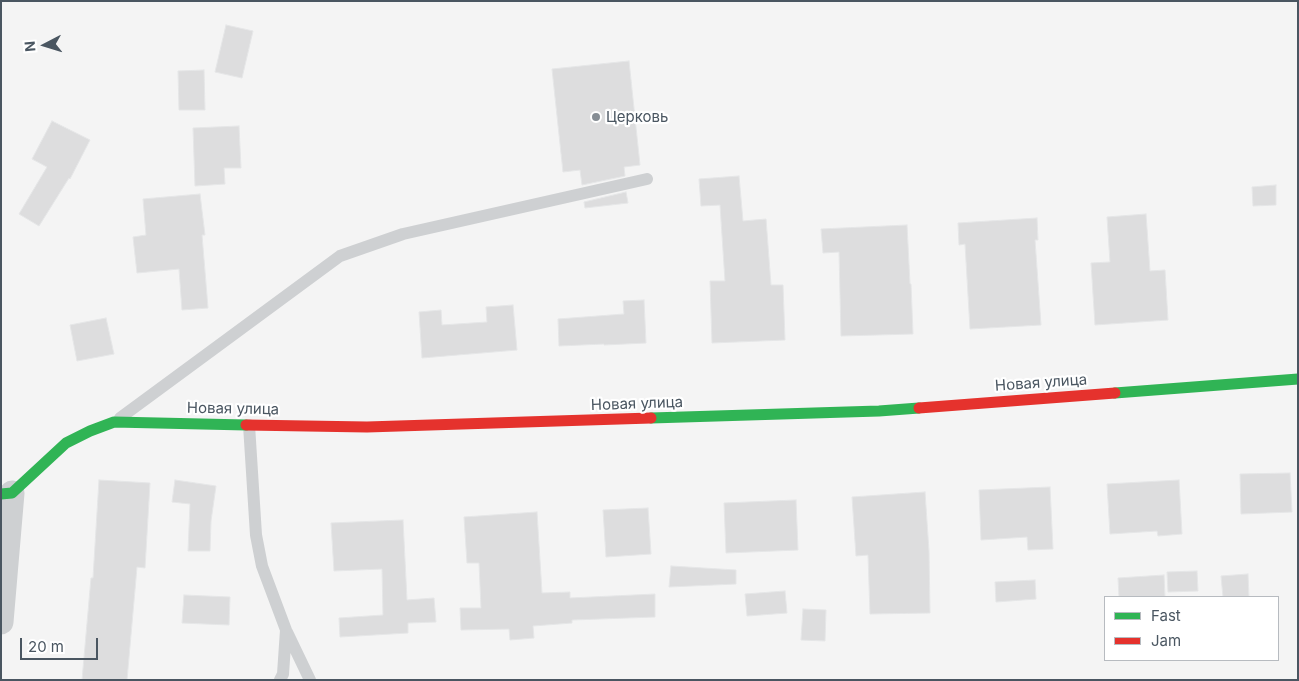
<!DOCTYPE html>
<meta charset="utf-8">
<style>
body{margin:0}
#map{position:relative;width:1299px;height:681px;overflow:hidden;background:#f4f4f4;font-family:Inter,sans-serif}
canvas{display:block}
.frame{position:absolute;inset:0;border:2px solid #4a5661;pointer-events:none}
.legend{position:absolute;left:1104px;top:596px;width:175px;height:65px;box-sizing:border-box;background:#fff;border:1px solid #b7bbc0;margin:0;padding:6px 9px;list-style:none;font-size:15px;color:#4a5661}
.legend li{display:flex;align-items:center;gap:10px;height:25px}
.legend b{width:25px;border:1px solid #b7bbc0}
.north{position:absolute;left:20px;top:20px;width:50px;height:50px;-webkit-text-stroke:4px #fff;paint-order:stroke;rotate:265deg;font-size:14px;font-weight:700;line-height:20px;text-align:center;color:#4a5661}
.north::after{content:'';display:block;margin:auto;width:18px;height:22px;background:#4a5661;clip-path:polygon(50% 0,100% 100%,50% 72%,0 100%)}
.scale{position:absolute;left:20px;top:638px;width:78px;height:22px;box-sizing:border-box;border:2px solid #4a5661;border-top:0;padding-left:6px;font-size:15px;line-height:18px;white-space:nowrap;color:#4a5661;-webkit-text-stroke:4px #fff;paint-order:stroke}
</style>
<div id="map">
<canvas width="1299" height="681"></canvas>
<div class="frame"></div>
<ul class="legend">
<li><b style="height:6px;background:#30b455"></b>Fast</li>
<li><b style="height:6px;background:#e5322d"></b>Jam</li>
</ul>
<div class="north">N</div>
<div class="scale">20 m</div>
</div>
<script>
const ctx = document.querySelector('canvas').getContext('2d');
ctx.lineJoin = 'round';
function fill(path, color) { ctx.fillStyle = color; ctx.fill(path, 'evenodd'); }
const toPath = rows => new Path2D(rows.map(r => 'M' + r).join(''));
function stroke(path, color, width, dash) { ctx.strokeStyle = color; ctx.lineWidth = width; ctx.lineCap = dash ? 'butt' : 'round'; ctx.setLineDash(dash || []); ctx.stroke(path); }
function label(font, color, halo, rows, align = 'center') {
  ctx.font = font + ' Inter,sans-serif'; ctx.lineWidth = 4.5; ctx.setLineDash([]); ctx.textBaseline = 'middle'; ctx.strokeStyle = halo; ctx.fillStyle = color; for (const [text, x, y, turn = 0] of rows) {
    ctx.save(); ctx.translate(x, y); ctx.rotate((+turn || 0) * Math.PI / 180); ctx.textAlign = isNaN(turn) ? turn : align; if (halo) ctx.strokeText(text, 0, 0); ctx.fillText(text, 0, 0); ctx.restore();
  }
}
const building = toPath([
 [226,25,253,31,242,78,215,72,226,25],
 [629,61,640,165,624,167,625,176,582,185,580,170,563,172,552,69,629,61],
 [204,70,205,110,179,110,178,71,204,70],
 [52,121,90,140,70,179,69,178,39,226,19,214,47,167,32,159,52,121],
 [239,126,241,168,224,168,225,184,195,186,193,128,239,126],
 [739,176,743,221,766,219,771,285,783,285,785,340,712,343,710,281,725,281,720,205,701,206,699,179,739,176],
 [1276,185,1276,205,1253,206,1252,187,1276,185],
 [626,192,628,203,585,208,584,202,626,192],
 [200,194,205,235,202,235,208,308,182,310,179,269,137,273,133,237,146,235,143,199,200,194],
 [1146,214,1150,271,1165,270,1168,320,1095,325,1091,263,1110,262,1107,217,1146,214],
 [1037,218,1038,240,1035,240,1041,325,970,329,965,244,959,245,958,223,1037,218],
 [907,225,910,284,911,284,913,334,841,336,839,252,823,253,821,229,907,225],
 [644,300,646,343,604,345,604,344,559,346,558,319,624,314,623,301,644,300],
 [513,305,517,350,422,358,419,312,441,310,442,325,487,322,486,307,513,305],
 [106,318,114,354,77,361,70,325,106,318],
 [1290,473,1292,512,1241,514,1240,474,1290,473],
 [99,480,150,483,145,568,137,567,127,680,82,680,91,578,93,578,99,480],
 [175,480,216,486,211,521,210,551,188,551,190,504,172,502,175,480],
 [1179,480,1182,534,1158,536,1157,531,1110,534,1107,484,1179,480],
 [1050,487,1053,549,1028,550,1027,537,981,540,979,490,1050,487],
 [925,492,929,551,930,613,870,614,868,555,856,556,852,497,925,492],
 [796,500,798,550,726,553,724,503,796,500],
 [648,508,651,554,606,557,603,510,648,508],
 [537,512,542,593,570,592,570,598,655,594,655,617,572,620,572,623,533,626,534,638,510,640,509,629,461,630,460,608,481,608,479,563,467,563,464,517,537,512],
 [403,520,407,600,434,598,436,622,408,623,408,633,340,637,339,618,383,615,382,569,334,571,331,523,403,520],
 [671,566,736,570,736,584,669,587,671,566],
 [1197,571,1198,591,1168,592,1167,572,1197,571],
 [1248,574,1249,597,1223,597,1221,576,1248,574],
 [1164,575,1165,597,1119,597,1118,578,1164,575],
 [1035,580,1036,599,996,602,995,582,1035,580],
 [785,591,787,613,747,616,745,594,785,591],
 [184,595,230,597,229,625,182,623,184,595],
 [803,609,826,610,825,641,801,640,803,609]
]);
const lane = toPath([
 [120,418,226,340,340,256,403,234,647,179],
 [249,425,256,535,262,566,286,630,283,674,280,680],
 [287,632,310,680]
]);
const street = toPath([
 [1,622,12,493]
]);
const fast = toPath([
 [1115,393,1298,379],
 [651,418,879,411,919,408],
 [1,494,12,493,66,443,90,431,114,422,246,425]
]);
const jam = toPath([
 [919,408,1115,393],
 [246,425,367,427,651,418]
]);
const markers = [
 [596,117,5,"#868d94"]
];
const poiNames = [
 ["Церковь",606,117]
];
const streetNames = [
 ["Новая улица",1041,383,-4],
 ["Новая улица",637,404,-2],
 ["Новая улица",233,409,1]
];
fill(building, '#ddddde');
stroke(building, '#e5e6e7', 1);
stroke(lane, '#ced0d2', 12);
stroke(street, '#ced0d2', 25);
stroke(fast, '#30b455', 11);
stroke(jam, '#e5322d', 11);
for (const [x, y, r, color] of markers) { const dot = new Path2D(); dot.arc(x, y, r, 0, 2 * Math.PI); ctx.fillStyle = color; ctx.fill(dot); stroke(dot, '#fff', 2); }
label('15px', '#4a5661', '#fff', poiNames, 'left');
label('15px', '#4a5661', '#fff', streetNames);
</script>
